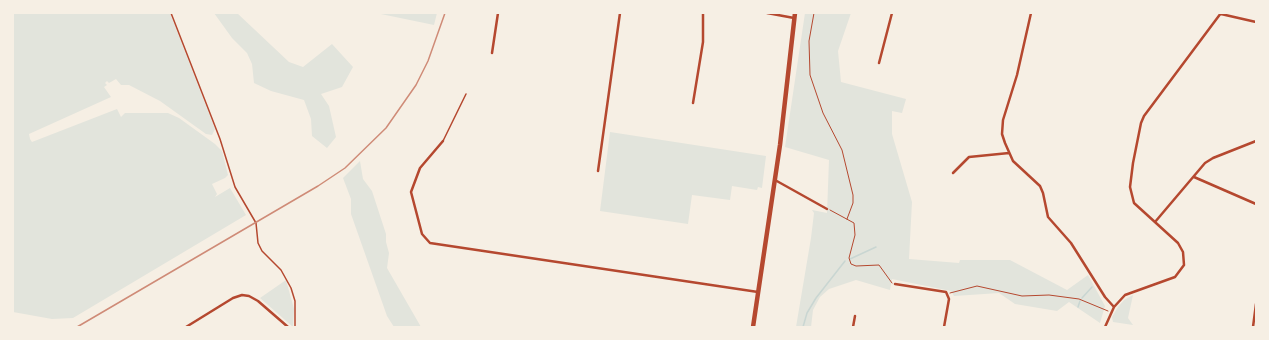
<!DOCTYPE html>
<style>
body{margin:0}
#map{position:relative;width:1269px;height:340px;overflow:hidden;background:#f6efe4;font-family:Rubik,sans-serif}
canvas{display:block}
.frame{position:absolute;inset:0;border:14px solid #f6efe4;pointer-events:none}
</style>
<div id="map">
<canvas width="1269" height="340"></canvas>
<div class="frame"></div>
</div>
<script>
const ctx = document.querySelector('canvas').getContext('2d');
ctx.lineJoin = 'round';
function fill(path, color) { ctx.fillStyle = color; ctx.fill(path, 'evenodd'); }
const toPath = rows => new Path2D(rows.map(r => 'M' + r).join(''));
function stroke(path, color, width, dash) { ctx.strokeStyle = color; ctx.lineWidth = width; ctx.lineCap = dash ? 'butt' : 'round'; ctx.setLineDash(dash || []); ctx.stroke(path); }
const green = toPath([
 [13,13,170,13,215,129,212,135,206,134,160,101,129,85,121,85,116,79,109,83,107,81,105,83,107,85,104,87,111,97,29,134,30,139,32,142,117,109,121,117,125,113,168,113,179,118,215,144,222,151,228,175,225,178,212,184,217,194,215,197,230,188,246,215,73,318,52,319,13,312],
 [214,13,237,13,289,62,303,67,332,44,353,67,342,87,321,94,329,106,336,137,327,148,312,136,311,119,304,100,271,91,254,83,252,64,247,53,232,38],
 [376,13,437,13,434,25],
 [805,13,851,13,838,51,841,82,906,99,902,113,892,111,892,134,912,202,909,259,959,263,960,260,1010,260,1067,290,1088,275,1105,306,1100,323,1069,302,1057,311,1015,304,999,293,954,296,951,291,892,279,890,290,856,280,829,289,820,297,813,310,811,327,796,327,811,238,814,213,812,210,827,213,829,160,785,147],
 [610,132,766,156,762,188,758,187,757,190,732,186,730,200,692,195,688,224,600,211],
 [360,161,363,179,372,191,386,234,386,242,389,253,387,268,421,327,394,327,387,316,351,214,351,199,343,178],
 [286,280,294,309,293,327,260,298],
 [1133,295,1128,318,1133,325,1113,322,1112,317,1118,307,1124,300]
]);
const stream = toPath([
 [850,259,876,247],
 [1082,298,1092,287],
 [1078,307,1080,301],
 [803,327,807,313,816,298,845,261]
]);
const path = toPath([
 [814,13,809,41,810,75,823,113,842,150,853,195,853,203,847,219],
 [830,210,854,223,855,235,849,258,851,264,856,266,879,265,892,283],
 [950,293,977,286,1022,296,1049,295,1079,299,1108,311]
]);
const service = toPath([
 [171,13,220,139,235,187,256,223,258,243,262,251,281,270,291,288,295,301,295,327],
 [443,141,466,94]
]);
const minor = toPath([
 [767,13,794,18],
 [1031,13,1017,75,1003,120,1002,134,1005,143,1013,161,1040,186,1043,193,1048,217,1071,243,1105,297,1114,307],
 [1221,14,1256,22],
 [492,53,498,13],
 [879,63,892,13],
 [693,103,703,42,703,13],
 [443,141,420,168,411,192,422,234,430,243,758,292],
 [598,171,620,13],
 [953,173,969,157,1009,153],
 [1194,177,1256,204],
 [775,180,827,209],
 [1155,222,1205,163,1213,158,1256,141],
 [895,284,946,292,949,299,944,327],
 [186,327,233,298,242,295,249,296,258,301,288,327],
 [853,327,855,316],
 [1105,327,1114,307,1125,295,1175,277,1184,265,1183,252,1178,243,1134,203,1130,187,1133,163,1141,123,1144,116,1221,13],
 [1253,327,1256,304]
]);
const trunk = toPath([
 [753,327,780,145,795,13]
]);
const rail = toPath([
 [77,327,318,186,345,168,386,128,416,85,428,61,445,13]
]);
fill(green, '#e2e4dc');
stroke(stream, '#c9d6d2', 1.5);
stroke(path, '#b5482f', 1);
stroke(service, '#b5482f', 1.5);
stroke(minor, '#b5482f', 2.5);
stroke(trunk, '#b5482f', 4.5);
stroke(rail, '#cf8b77', 1.5);
</script>
